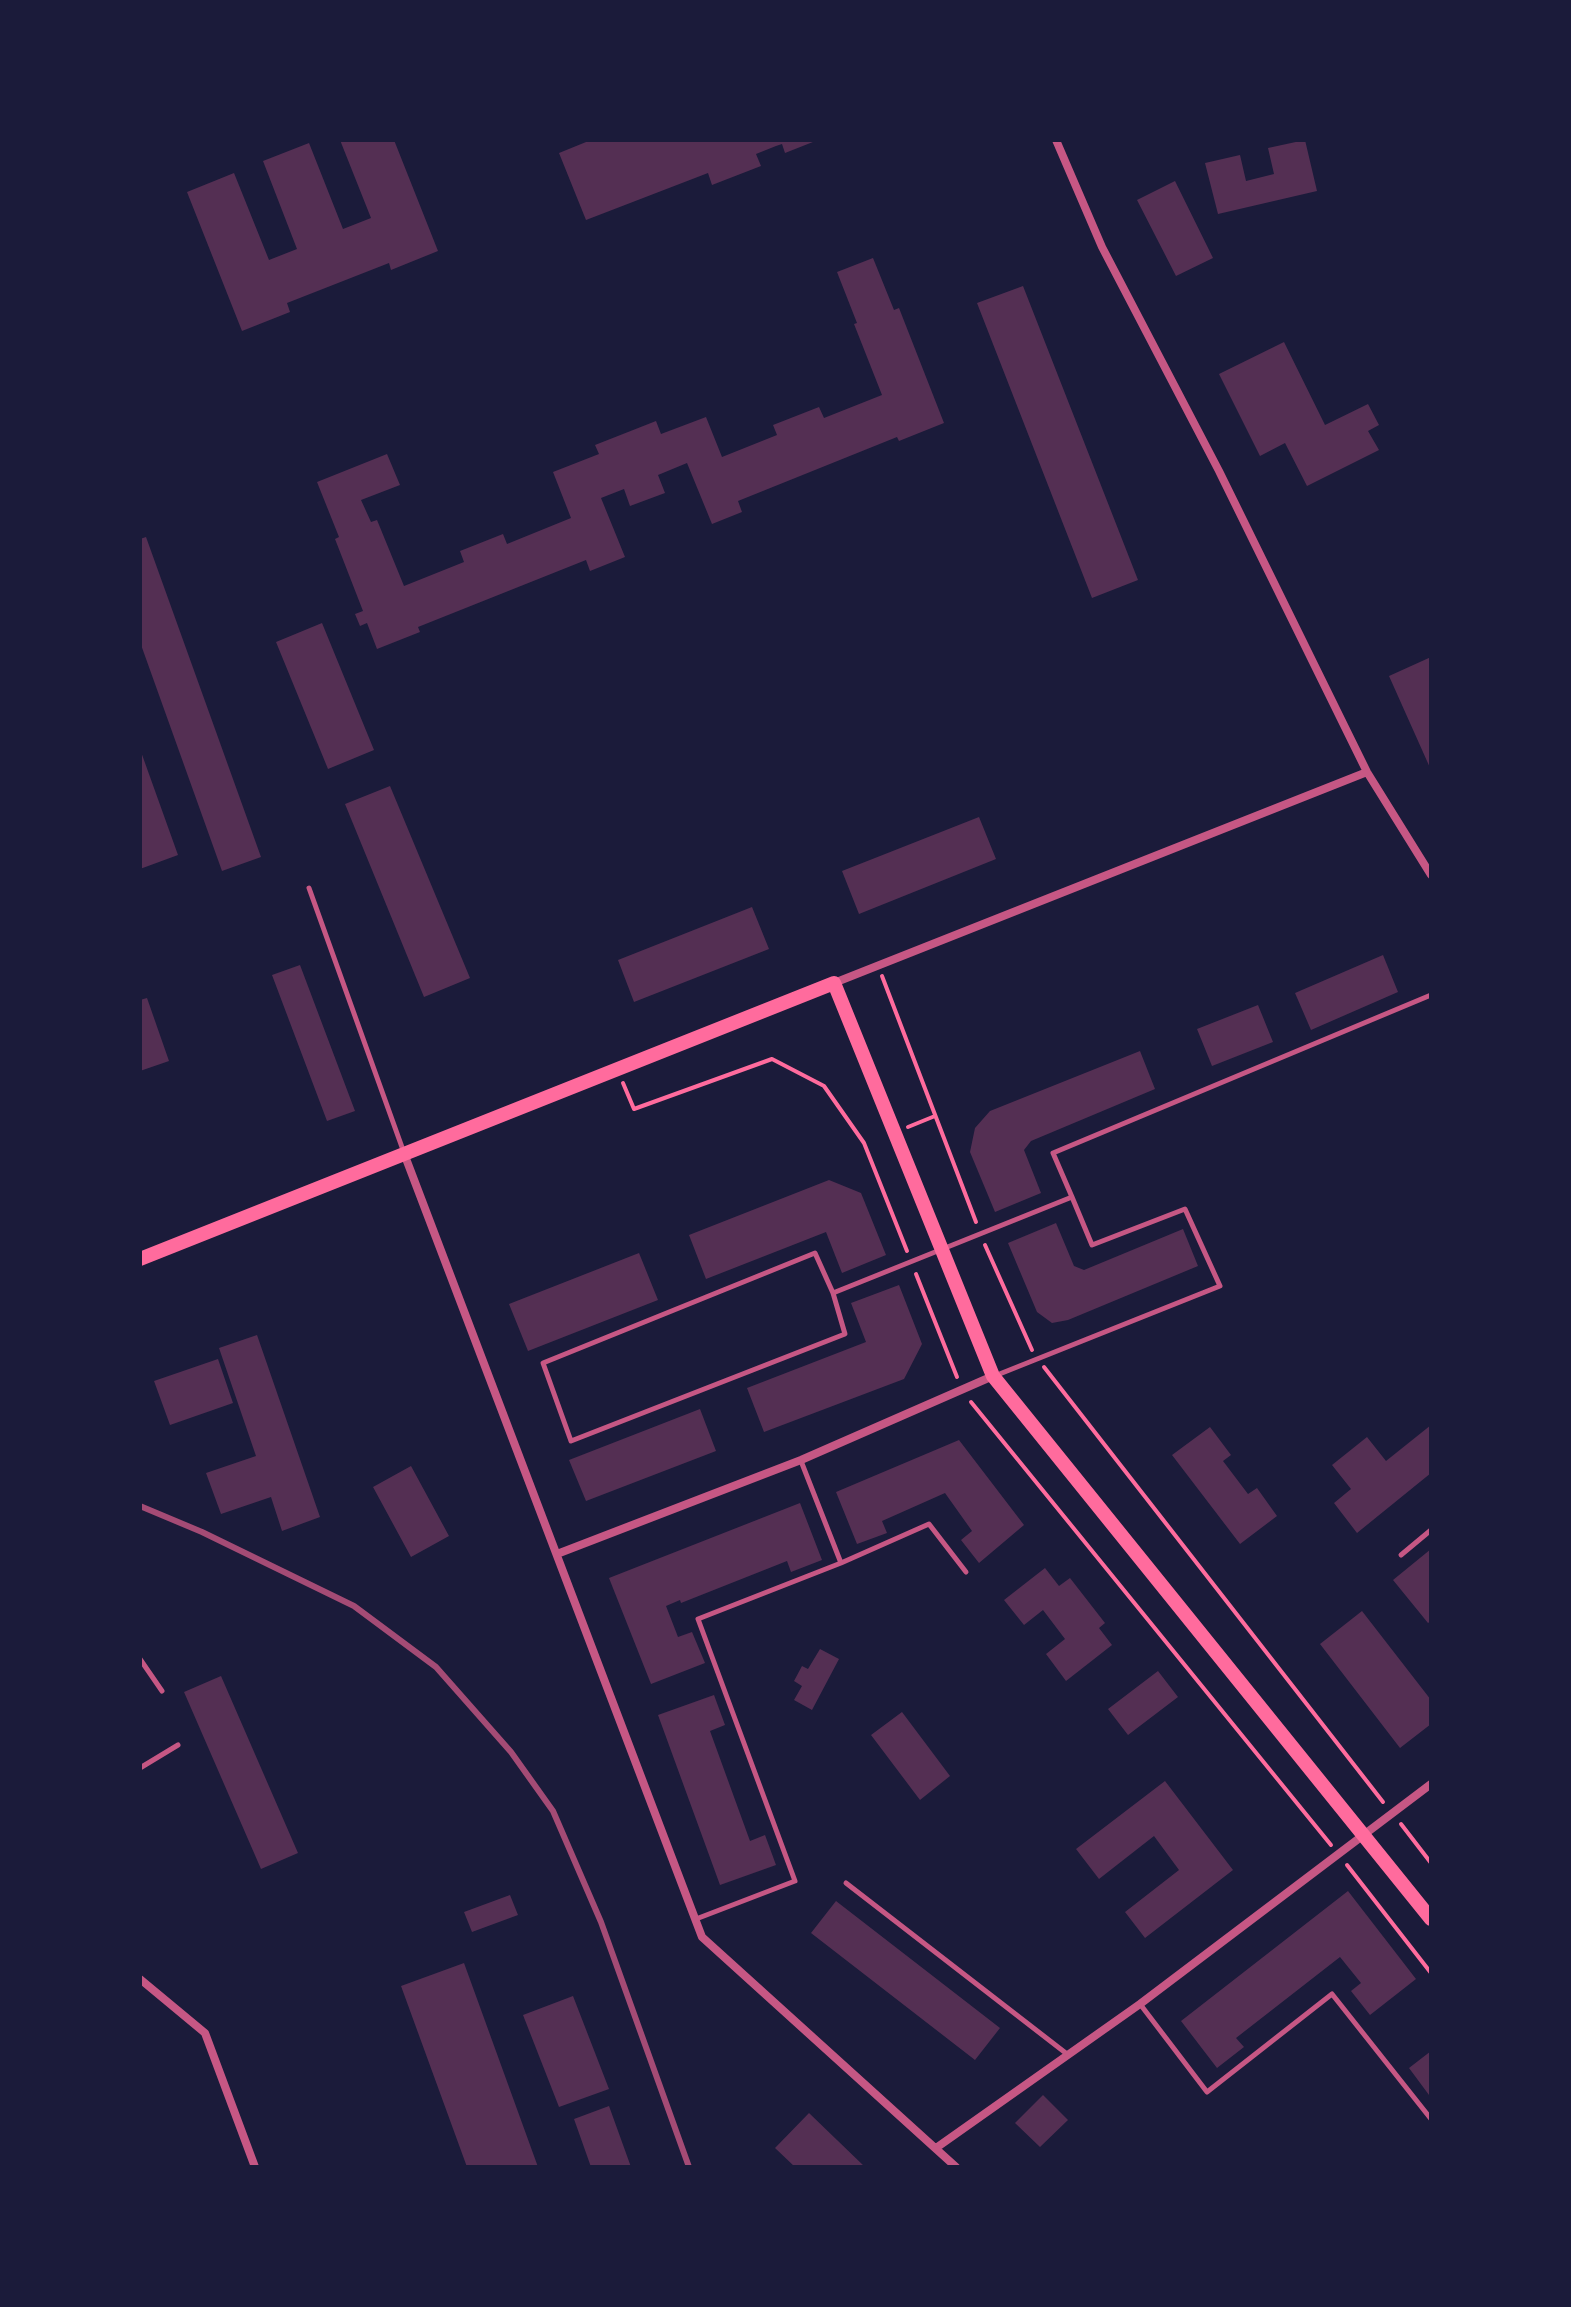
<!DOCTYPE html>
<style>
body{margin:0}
#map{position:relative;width:1571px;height:2307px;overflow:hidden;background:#1b1b3a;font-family:"Alegreya Sans",sans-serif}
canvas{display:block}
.frame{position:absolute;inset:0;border:142px solid #1b1b3a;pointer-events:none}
</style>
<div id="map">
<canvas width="1571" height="2307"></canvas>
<div class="frame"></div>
</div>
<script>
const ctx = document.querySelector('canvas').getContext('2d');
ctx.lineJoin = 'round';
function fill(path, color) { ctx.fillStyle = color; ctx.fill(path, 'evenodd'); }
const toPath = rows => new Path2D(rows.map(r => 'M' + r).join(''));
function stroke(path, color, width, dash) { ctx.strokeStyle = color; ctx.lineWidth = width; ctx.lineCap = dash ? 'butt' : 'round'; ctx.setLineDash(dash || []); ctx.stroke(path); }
const building = toPath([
 [340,140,394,140,438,251,391,270,389,263,287,303,290,312,242,331,187,192,234,173,269,260,297,249,263,161,309,143,343,229,371,218],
 [591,140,818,140,785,153,782,144,776,146,756,154,761,166,712,185,708,173,586,220,559,153],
 [1305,140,1317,191,1218,214,1205,163,1240,155,1246,181,1274,174,1268,148],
 [1175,181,1213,258,1176,276,1137,200],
 [873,258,894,310,899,308,944,423,899,441,897,437,738,501,742,512,712,524,687,463,658,475,665,493,630,506,624,489,601,498,625,557,590,571,586,560,418,627,420,632,377,649,367,623,360,626,355,614,363,611,335,539,339,537,317,482,387,454,400,485,361,500,371,522,377,520,404,586,464,562,460,551,503,534,507,544,571,518,553,472,599,454,595,445,656,421,661,434,706,417,722,457,777,435,773,425,819,407,824,418,882,395,854,324,857,323,837,272],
 [1023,286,1138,580,1092,598,977,303],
 [1284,342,1325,425,1368,404,1379,425,1368,431,1379,450,1307,486,1285,443,1260,456,1219,374],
 [146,537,261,857,222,871,140,642,140,539],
 [322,623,374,750,328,769,276,642],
 [1431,657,1431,770,1389,676],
 [140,749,178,855,140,869],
 [390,786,470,978,424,997,345,804],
 [979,817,996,859,859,914,842,871],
 [752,907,769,949,634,1002,618,960],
 [1383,955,1398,992,1311,1030,1295,993],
 [300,965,355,1111,327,1121,272,975],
 [147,998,169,1061,140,1071,140,1000],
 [1258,1005,1273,1042,1212,1066,1197,1029],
 [1140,1051,1155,1089,1031,1141,1024,1150,1041,1193,995,1212,970,1152,975,1128,990,1111],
 [829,1180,861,1193,886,1255,842,1273,826,1232,706,1279,689,1235],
 [1056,1223,1074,1266,1084,1270,1183,1229,1198,1266,1068,1320,1052,1323,1037,1312,1008,1243],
 [639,1253,658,1300,528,1351,509,1304],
 [899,1285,922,1344,904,1379,764,1432,747,1388,866,1342,851,1303],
 [257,1335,320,1517,282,1531,271,1497,221,1514,206,1473,256,1456,219,1348],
 [218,1359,233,1403,170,1425,154,1381],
 [700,1409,716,1451,586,1501,569,1460],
 [1431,1425,1431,1473,1357,1533,1334,1503,1351,1489,1332,1465,1367,1437,1386,1461],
 [1210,1427,1231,1455,1223,1461,1248,1494,1257,1488,1277,1516,1240,1544,1172,1455],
 [959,1440,1024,1525,979,1563,961,1540,972,1531,945,1493,882,1521,887,1533,857,1544,836,1492],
 [411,1466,449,1536,411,1557,373,1487],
 [800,1503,822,1560,791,1572,787,1561,681,1603,680,1600,666,1606,678,1637,692,1632,705,1663,651,1684,609,1578],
 [1431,1549,1431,1621,1428,1623,1393,1580],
 [1045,1568,1059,1586,1070,1578,1105,1623,1099,1628,1112,1645,1066,1681,1046,1654,1065,1639,1043,1610,1024,1625,1004,1600],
 [1362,1611,1431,1700,1431,1724,1400,1748,1320,1644],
 [820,1649,839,1659,812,1710,794,1700,802,1686,794,1681,802,1666,808,1669],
 [1158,1671,1178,1697,1128,1735,1108,1709],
 [221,1676,298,1853,261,1869,184,1692],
 [714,1695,725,1725,710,1731,750,1841,765,1835,776,1865,720,1885,658,1715],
 [902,1712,950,1776,920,1800,871,1735],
 [1165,1781,1233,1870,1145,1938,1125,1912,1179,1870,1154,1836,1099,1879,1076,1849],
 [1348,1891,1416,1979,1370,2015,1351,1991,1361,1983,1340,1957,1236,2038,1244,2047,1217,2068,1181,2021],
 [510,1895,518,1915,472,1932,464,1912],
 [836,1901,1000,2028,975,2060,811,1933],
 [464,1963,538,2167,467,2167,401,1986],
 [573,1996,609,2089,559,2107,523,2015],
 [1431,2051,1431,2093,1429,2095,1409,2068],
 [1043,2095,1068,2120,1040,2147,1015,2123],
 [609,2106,631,2167,591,2167,574,2119],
 [809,2113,865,2167,795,2167,775,2148]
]);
const path = toPath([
 [882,976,976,1222],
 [623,1083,634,1109,772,1059,824,1086,864,1143,907,1251],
 [908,1127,935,1116],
 [985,1245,1032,1350],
 [916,1274,957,1377],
 [1044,1367,1383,1802],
 [971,1402,1331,1845],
 [1401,1824,1431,1863],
 [1347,1865,1431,1973]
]);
const service = toPath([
 [309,888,403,1150],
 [833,1293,845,1334,571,1441,543,1363,815,1253,833,1293,1072,1197,1053,1153,1431,995],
 [997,1375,1220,1286,1185,1209,1092,1245,1072,1197],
 [801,1461,841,1563,929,1524,966,1572],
 [1401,1555,1431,1530],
 [140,1659,162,1691],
 [140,1768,178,1745],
 [846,1883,1067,2054],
 [696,1919,795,1881,698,1619,841,1563],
 [1140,2004,1207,2092,1332,1994,1431,2119]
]);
const minor = toPath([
 [1056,140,1102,247,1219,471,1367,772,1431,875],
 [834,983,1367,772],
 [405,1156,702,1937,956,2167],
 [557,1554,801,1460,993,1376],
 [140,1979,205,2033,255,2167],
 [936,2148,1140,2004,1431,1784]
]);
const secondary = toPath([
 [140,1259,834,983,993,1376,1431,1919]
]);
const rail = toPath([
 [140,1506,202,1532,354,1606,436,1667,511,1752,553,1811,601,1922,689,2167]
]);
fill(building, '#542f53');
stroke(path, '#ff6b9d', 4);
stroke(service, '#c65784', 5);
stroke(minor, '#c65784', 8);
stroke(secondary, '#ff6b9d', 14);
stroke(rail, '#a44b75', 6);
</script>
